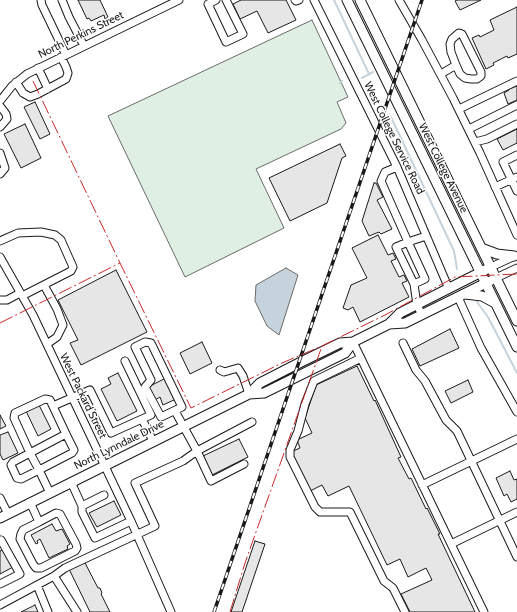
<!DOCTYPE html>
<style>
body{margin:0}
canvas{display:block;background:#fff}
</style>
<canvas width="517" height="612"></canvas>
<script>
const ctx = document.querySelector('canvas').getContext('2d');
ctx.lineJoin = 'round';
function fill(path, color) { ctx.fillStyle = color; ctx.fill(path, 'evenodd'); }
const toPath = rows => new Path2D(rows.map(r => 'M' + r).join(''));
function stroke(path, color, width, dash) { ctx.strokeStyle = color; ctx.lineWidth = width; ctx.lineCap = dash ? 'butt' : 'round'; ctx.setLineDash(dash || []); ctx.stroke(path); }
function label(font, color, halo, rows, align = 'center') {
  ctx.font = font + ' Cabin,sans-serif'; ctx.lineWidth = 3; ctx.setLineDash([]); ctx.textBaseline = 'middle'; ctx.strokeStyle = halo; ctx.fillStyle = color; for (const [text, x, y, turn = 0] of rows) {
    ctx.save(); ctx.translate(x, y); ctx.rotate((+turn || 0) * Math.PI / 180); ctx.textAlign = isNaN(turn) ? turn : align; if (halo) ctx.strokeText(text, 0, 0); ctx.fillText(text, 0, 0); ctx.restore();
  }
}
const green = toPath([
 [312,20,348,97,337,102,346,123,341,129,256,169,284,228,185,277,108,116,312,20]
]);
const water = toPath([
 [286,268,298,275,279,335,267,326,255,301,256,285,286,268]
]);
const stream = toPath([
 [334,0,369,74],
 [362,78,373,72],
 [340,83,342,81],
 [391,117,454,251,457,269],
 [477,302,488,317,517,373]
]);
const building = toPath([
 [78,0,100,0,108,17,105,19,104,15,91,21,89,18,87,19,78,0],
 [241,0,286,0,296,20,268,33,257,11,240,19,233,4,241,0],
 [457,0,481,0,460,10,455,1,457,0],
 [517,7,517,54,508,58,507,56,493,63,494,65,486,69,472,38,479,35,480,37,494,30,490,20,517,7],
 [517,86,517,100,508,104,504,93,509,90,509,89,517,86],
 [35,102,50,134,40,139,24,107,35,102],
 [25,124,41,158,21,168,4,134,25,124],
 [517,129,517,143,503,150,497,139,517,129],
 [340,144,346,156,342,158,327,203,290,221,269,178,340,144],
 [374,183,376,183,383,197,377,200,392,229,381,234,379,232,369,236,362,221,374,183],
 [378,235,388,255,393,253,396,259,391,261,399,277,404,275,407,281,402,283,409,297,360,322,353,307,348,310,343,308,351,285,367,278,352,248,378,235],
 [116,270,147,332,81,365,70,343,78,340,58,300,116,270],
 [450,329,459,348,420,366,412,349,450,329],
 [202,342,212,363,190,374,180,353,202,342],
 [357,366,374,401,375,400,401,457,398,458,409,479,411,478,426,509,427,508,440,534,438,534,475,612,410,612,401,594,432,580,426,568,408,577,400,559,387,565,349,486,328,496,322,485,310,491,291,452,300,448,297,440,312,433,305,418,316,385,357,366],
 [118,373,137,411,117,421,101,389,111,384,108,378,118,373],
 [166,378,176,399,163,405,160,397,155,400,148,387,166,378],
 [468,380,473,392,451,403,445,391,468,380],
 [39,405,51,429,38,436,26,411,39,405],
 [0,415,6,426,0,429,0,415],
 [8,432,18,453,3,460,0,454,0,435,8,432],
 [239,439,248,457,212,475,203,456,239,439],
 [510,471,514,480,517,479,517,499,511,502,507,494,504,496,496,478,510,471],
 [114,501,121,515,97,527,89,513,114,501],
 [52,524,56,531,62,529,70,544,67,546,68,549,49,558,40,539,37,541,38,543,36,544,31,535,52,524],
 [255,541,265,544,242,612,231,612,255,541],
 [4,549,13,567,0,574,0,551,4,549],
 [84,561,98,588,100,588,102,593,101,594,110,612,90,612,69,569,84,561],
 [35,605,38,612,21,612,35,605]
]);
const minor = toPath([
 [41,0,42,5,66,55],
 [62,0,69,17,84,46],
 [216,0,208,4,226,42,243,34,226,0],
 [295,0,296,1,299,0],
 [314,0,397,167,449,289],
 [399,0,422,40,453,98,480,153,517,235],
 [38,68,48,89],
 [441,74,456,65,451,52,450,44,452,39,459,33,462,34,481,72,481,76,477,79,471,79,465,78,460,74,456,65],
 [16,82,23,93,30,97,38,94,66,79,68,73,66,67,61,57],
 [0,101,12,86,27,74,179,0],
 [0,106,6,114,7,119,0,127],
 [459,109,517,81],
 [469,129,517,105],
 [475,142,487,139,517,124],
 [0,153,5,168,0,174],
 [517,155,503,162,517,191],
 [397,167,385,172,381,181,408,242,426,236],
 [495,187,517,177],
 [0,241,18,233,41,232,55,235,61,240,73,267,71,271,22,296],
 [0,257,33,315,43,336,131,521,171,612],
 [491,267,515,256],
 [496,278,517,268],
 [414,284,425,279,408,242,396,247,414,284,417,305,422,315],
 [44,285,57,309,63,325,57,337,47,344],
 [458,297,481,348,517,412],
 [0,300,7,300,20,293],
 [145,342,151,343,182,407,161,417,145,387,151,380,135,347,145,342],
 [353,342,484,612],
 [403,343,416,370,425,381,446,420,457,431,517,557],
 [361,358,314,381,305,404,298,431,290,450,290,457,315,507,320,512,350,512,384,581,393,588,405,612],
 [125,361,151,415,142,419],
 [220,370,224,372,238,368,243,376,249,394],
 [53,406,90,390,111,433,142,419,153,441],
 [244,464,211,481,197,451,252,422],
 [71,482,82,506,82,512,95,538,131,521],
 [422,485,517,439],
 [50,493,39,470,30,453,14,418,15,413,45,399,50,400,66,434,74,450,72,453,39,470,21,479,17,478,11,465,13,462,30,453,66,434],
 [0,498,8,514],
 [30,502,39,522,23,530,21,534,20,539,33,564,36,568,41,568,75,551,77,548,76,544,60,514,56,513,39,522],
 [82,506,104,495],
 [451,544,517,512],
 [54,576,77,612],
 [0,584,20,574,1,540],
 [37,585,48,612],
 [0,605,54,576,65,568,155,526,135,483,183,461,197,451,175,411]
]);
const major = toPath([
 [347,0,517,347],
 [360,0,517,321],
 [481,248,497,254,514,256],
 [465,294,482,296,495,303],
 [389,324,405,323,490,281],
 [249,394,264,393,345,353,353,342],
 [0,518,249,394,260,383,299,363,340,343,353,342,389,324,400,313,491,267]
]);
const rail = toPath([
 [214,612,422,0]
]);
const power = toPath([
 [33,81,120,263],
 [0,323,120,263,191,408,282,363,322,346,385,315,455,277,517,274],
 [230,612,245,563,322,346]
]);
const streetNames = [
 ["North Perkins Street",81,35,-26],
 ["West College Service Road",394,138,64],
 ["West College Avenue",443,168,64],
 ["West Packard Street",83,396,64],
 ["North Lynndale Drive",119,445,-26]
];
fill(green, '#e0efe3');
stroke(green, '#6a6a6a', 1);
fill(water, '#c6d2dc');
stroke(water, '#6a6a6a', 1);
stroke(stream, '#c6d2dc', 2);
fill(building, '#e6e6e6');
stroke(building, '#1a1a1a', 1);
stroke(minor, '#1a1a1a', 9);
stroke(major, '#1a1a1a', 11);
stroke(minor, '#fff', 7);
stroke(major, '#fff', 9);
stroke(rail, '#1a1a1a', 3.5);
stroke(rail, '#fff', 2, [6]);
stroke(power, '#c62828', 1, [14, 3, 2, 3]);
label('11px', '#1a1a1a', '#fff', streetNames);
</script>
